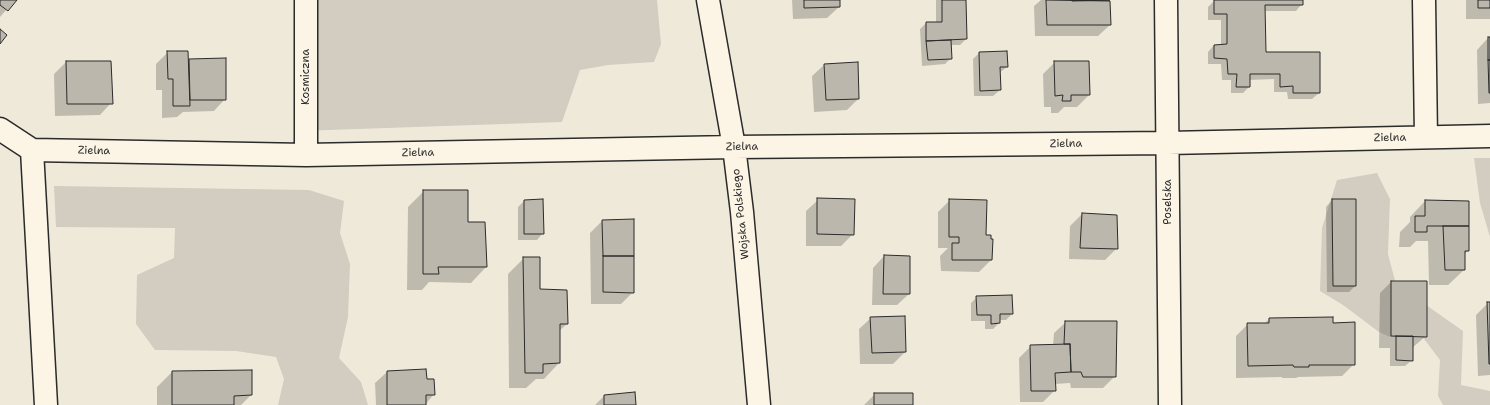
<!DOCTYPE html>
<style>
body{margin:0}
canvas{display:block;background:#efe9da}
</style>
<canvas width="1490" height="405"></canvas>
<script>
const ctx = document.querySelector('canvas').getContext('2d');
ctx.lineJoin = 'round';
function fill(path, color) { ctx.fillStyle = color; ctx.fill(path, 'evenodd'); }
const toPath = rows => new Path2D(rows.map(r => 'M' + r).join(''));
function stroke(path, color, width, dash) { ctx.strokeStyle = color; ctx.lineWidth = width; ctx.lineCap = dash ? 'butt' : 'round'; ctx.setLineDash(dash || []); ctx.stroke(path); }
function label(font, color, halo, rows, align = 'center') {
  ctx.font = font + ' "Shantell Sans",sans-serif'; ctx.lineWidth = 4; ctx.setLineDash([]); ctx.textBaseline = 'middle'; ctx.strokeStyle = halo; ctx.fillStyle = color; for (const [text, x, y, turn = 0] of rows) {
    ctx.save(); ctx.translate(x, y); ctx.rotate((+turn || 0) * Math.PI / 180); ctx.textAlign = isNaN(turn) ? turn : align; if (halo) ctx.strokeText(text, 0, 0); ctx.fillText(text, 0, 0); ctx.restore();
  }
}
const green = toPath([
 [297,0,657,0,661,44,654,62,608,65,580,70,562,122,299,131],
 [1474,158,1490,158,1490,237,1480,203],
 [1377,173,1390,199,1388,254,1398,292,1426,305,1463,331,1461,385,1490,391,1490,405,1443,405,1438,396,1440,360,1421,335,1390,337,1379,332,1343,305,1320,291,1322,228,1337,180],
 [54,186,309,190,344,201,340,233,350,264,348,317,339,358,361,382,368,405,278,405,284,379,276,357,236,351,155,350,136,324,137,275,174,258,175,228,56,227]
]);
const shadow = toPath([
 [0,0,15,0,0,17],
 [792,0,839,0,839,7,827,18,793,19],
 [936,0,965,0,966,39,960,45,950,45,951,58,945,64,922,66,920,29,926,23,936,23],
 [1041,0,1110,0,1110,25,1098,36,1035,36,1034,6],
 [1221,0,1302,0,1302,4,1296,11,1264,11,1265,53,1319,93,1312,99,1288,99,1287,92,1274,92,1274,79,1249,80,1249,87,1243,93,1231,93,1231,80,1222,80,1221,64,1208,64,1208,52,1214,45,1221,45,1221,20,1208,20,1208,7,1214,1],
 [1466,0,1490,0,1490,19,1466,19],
 [1488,38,1490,38,1490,103,1478,104,1477,50],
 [168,52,188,60,225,59,225,99,214,111,183,112,177,117,162,118,162,90,156,90,156,64],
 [979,53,1007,67,999,73,1000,90,993,96,974,96,973,59],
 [66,62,111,103,100,115,55,116,54,74],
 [1055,62,1089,95,1077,107,1064,107,1058,113,1051,113,1051,107,1044,107,1043,74],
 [857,63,858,99,847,110,814,112,812,76,824,65],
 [424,191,467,223,484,223,486,267,471,283,429,282,422,290,407,290,408,207],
 [818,200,853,234,841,246,806,246,806,211],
 [950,200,986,236,991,260,979,272,941,271,940,256,948,248,938,248,938,212],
 [1332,200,1355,286,1349,292,1327,292,1326,207],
 [524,201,543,233,537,240,518,240,518,207],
 [1425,201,1468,250,1464,255,1464,270,1448,285,1429,285,1428,241,1416,241,1410,247,1399,247,1400,232,1410,222,1410,217],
 [1082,214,1117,248,1105,260,1069,259,1070,226],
 [602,221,633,292,621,304,591,304,590,233],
 [884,256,909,294,897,305,872,305,873,268],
 [524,258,539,290,567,324,559,331,559,363,544,379,536,379,526,388,509,388,508,274],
 [1391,282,1426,336,1412,348,1412,360,1405,366,1390,366,1390,348,1379,348,1380,293],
 [977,297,1012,314,1006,320,999,320,999,323,993,329,985,329,985,321,971,321,971,303],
 [1488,303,1490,303,1490,375,1478,376,1476,315],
 [871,318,905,352,893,364,860,364,859,329],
 [1269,319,1354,364,1342,376,1298,377,1296,378,1282,378,1282,377,1236,378,1236,336,1248,324,1264,324],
 [1066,322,1115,376,1103,388,1071,388,1070,383,1055,384,1055,390,1043,402,1020,402,1019,358,1031,346,1053,346,1054,333],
 [172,372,251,395,241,405,157,405,157,387],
 [387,372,426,380,434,394,425,405,376,405,375,383],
 [875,394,912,405,864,405],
 [604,396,635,405,595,405]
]);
const building = toPath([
 [0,0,17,0,8,11,0,5,0,0],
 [804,0,840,0,840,7,804,8,804,0],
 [942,0,966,0,967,39,926,41,926,22,942,22,942,0],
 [1046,0,1110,1,1111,25,1047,25,1046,0],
 [1071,0,1110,0,1072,1,1071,0],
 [1214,0,1303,0,1303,5,1265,5,1266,52,1320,52,1320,93,1293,93,1293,86,1280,87,1280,74,1250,74,1250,87,1236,87,1237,74,1228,74,1227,59,1214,58,1214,45,1227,44,1227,14,1214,14,1214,0],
 [1478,0,1490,0,1490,8,1478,8,1478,0],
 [0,29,7,35,0,44,0,29],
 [1488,37,1490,37,1490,60,1488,60,1488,37],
 [951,40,952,59,928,60,926,41,951,40],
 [167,51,188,51,190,106,173,106,173,79,168,79,167,51],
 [1007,51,1008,67,1000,67,1001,90,980,91,979,52,1007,51],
 [226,58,226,100,190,100,189,59,226,58],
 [1488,60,1490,60,1490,93,1489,93,1488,60],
 [66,61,111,61,113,104,67,104,66,61],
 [1054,61,1089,61,1090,95,1071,95,1071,101,1062,101,1063,95,1055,96,1054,61],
 [858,62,859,99,826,100,824,64,858,62],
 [423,190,468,190,468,222,485,222,487,267,438,267,439,274,423,274,423,190],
 [817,198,855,199,854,235,817,234,817,198],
 [543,199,544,234,524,234,524,200,543,199],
 [949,199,987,200,986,235,991,235,991,239,993,239,992,260,952,260,952,243,959,243,959,237,949,237,949,199],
 [1332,199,1356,199,1356,286,1333,286,1332,199],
 [1425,200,1469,201,1469,226,1427,226,1427,232,1415,232,1415,216,1425,216,1425,200],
 [1082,213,1117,215,1118,249,1080,248,1082,213],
 [634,219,634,256,603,256,602,220,634,219],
 [1443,226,1469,226,1469,251,1465,251,1465,270,1445,270,1443,226],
 [884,255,910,256,910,294,883,294,884,255],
 [603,256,634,256,634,293,603,292,603,256],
 [523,257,540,257,540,289,567,290,568,324,560,324,560,363,543,364,543,373,525,373,523,257],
 [1391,281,1427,281,1427,337,1391,336,1391,281],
 [1012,295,1013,314,1000,314,1000,323,991,324,991,315,977,315,976,296,1012,295],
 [1487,302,1490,302,1490,364,1489,364,1487,302],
 [905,316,906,352,872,353,870,317,905,316],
 [1333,317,1333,323,1355,322,1355,365,1309,365,1309,367,1294,367,1293,365,1248,366,1247,323,1269,323,1269,318,1333,317],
 [1065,321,1117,321,1116,377,1083,377,1081,372,1071,372,1070,344,1064,344,1065,321],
 [1396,336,1413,336,1413,361,1396,360,1396,336],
 [1070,344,1071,372,1055,373,1056,391,1031,391,1030,345,1070,344],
 [426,369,427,379,434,379,435,395,426,395,426,405,387,405,387,371,426,369],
 [252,370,252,395,234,396,234,405,172,405,172,371,252,370],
 [635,392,636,405,604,405,604,395,635,392],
 [874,393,913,393,913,405,874,405,874,393]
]);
const minor = toPath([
 [708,0,734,147,742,212,759,405],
 [1166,0,1170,405],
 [1424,0,1426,137],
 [0,129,32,150,306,155,734,147,1168,143,1490,136],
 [32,150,46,405],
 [306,155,306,0]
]);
const streetNames = [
 ["Kosmiczna",306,77,-90],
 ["Zielna",1390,138,-1],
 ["Zielna",1066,144,-1],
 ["Zielna",742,147,-1],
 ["Zielna",94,151,1],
 ["Zielna",418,153,-1],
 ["Poselska",1168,202,-90],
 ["Wojska Polskiego",741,214,-96]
];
fill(green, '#d2cdc0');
fill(shadow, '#0003');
fill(building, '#bcb7ac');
stroke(building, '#2b2b2b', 1);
stroke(minor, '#2b2b2b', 25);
stroke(minor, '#fcf5e5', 22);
label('11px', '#2b2b2b', '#fcf5e5', streetNames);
</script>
